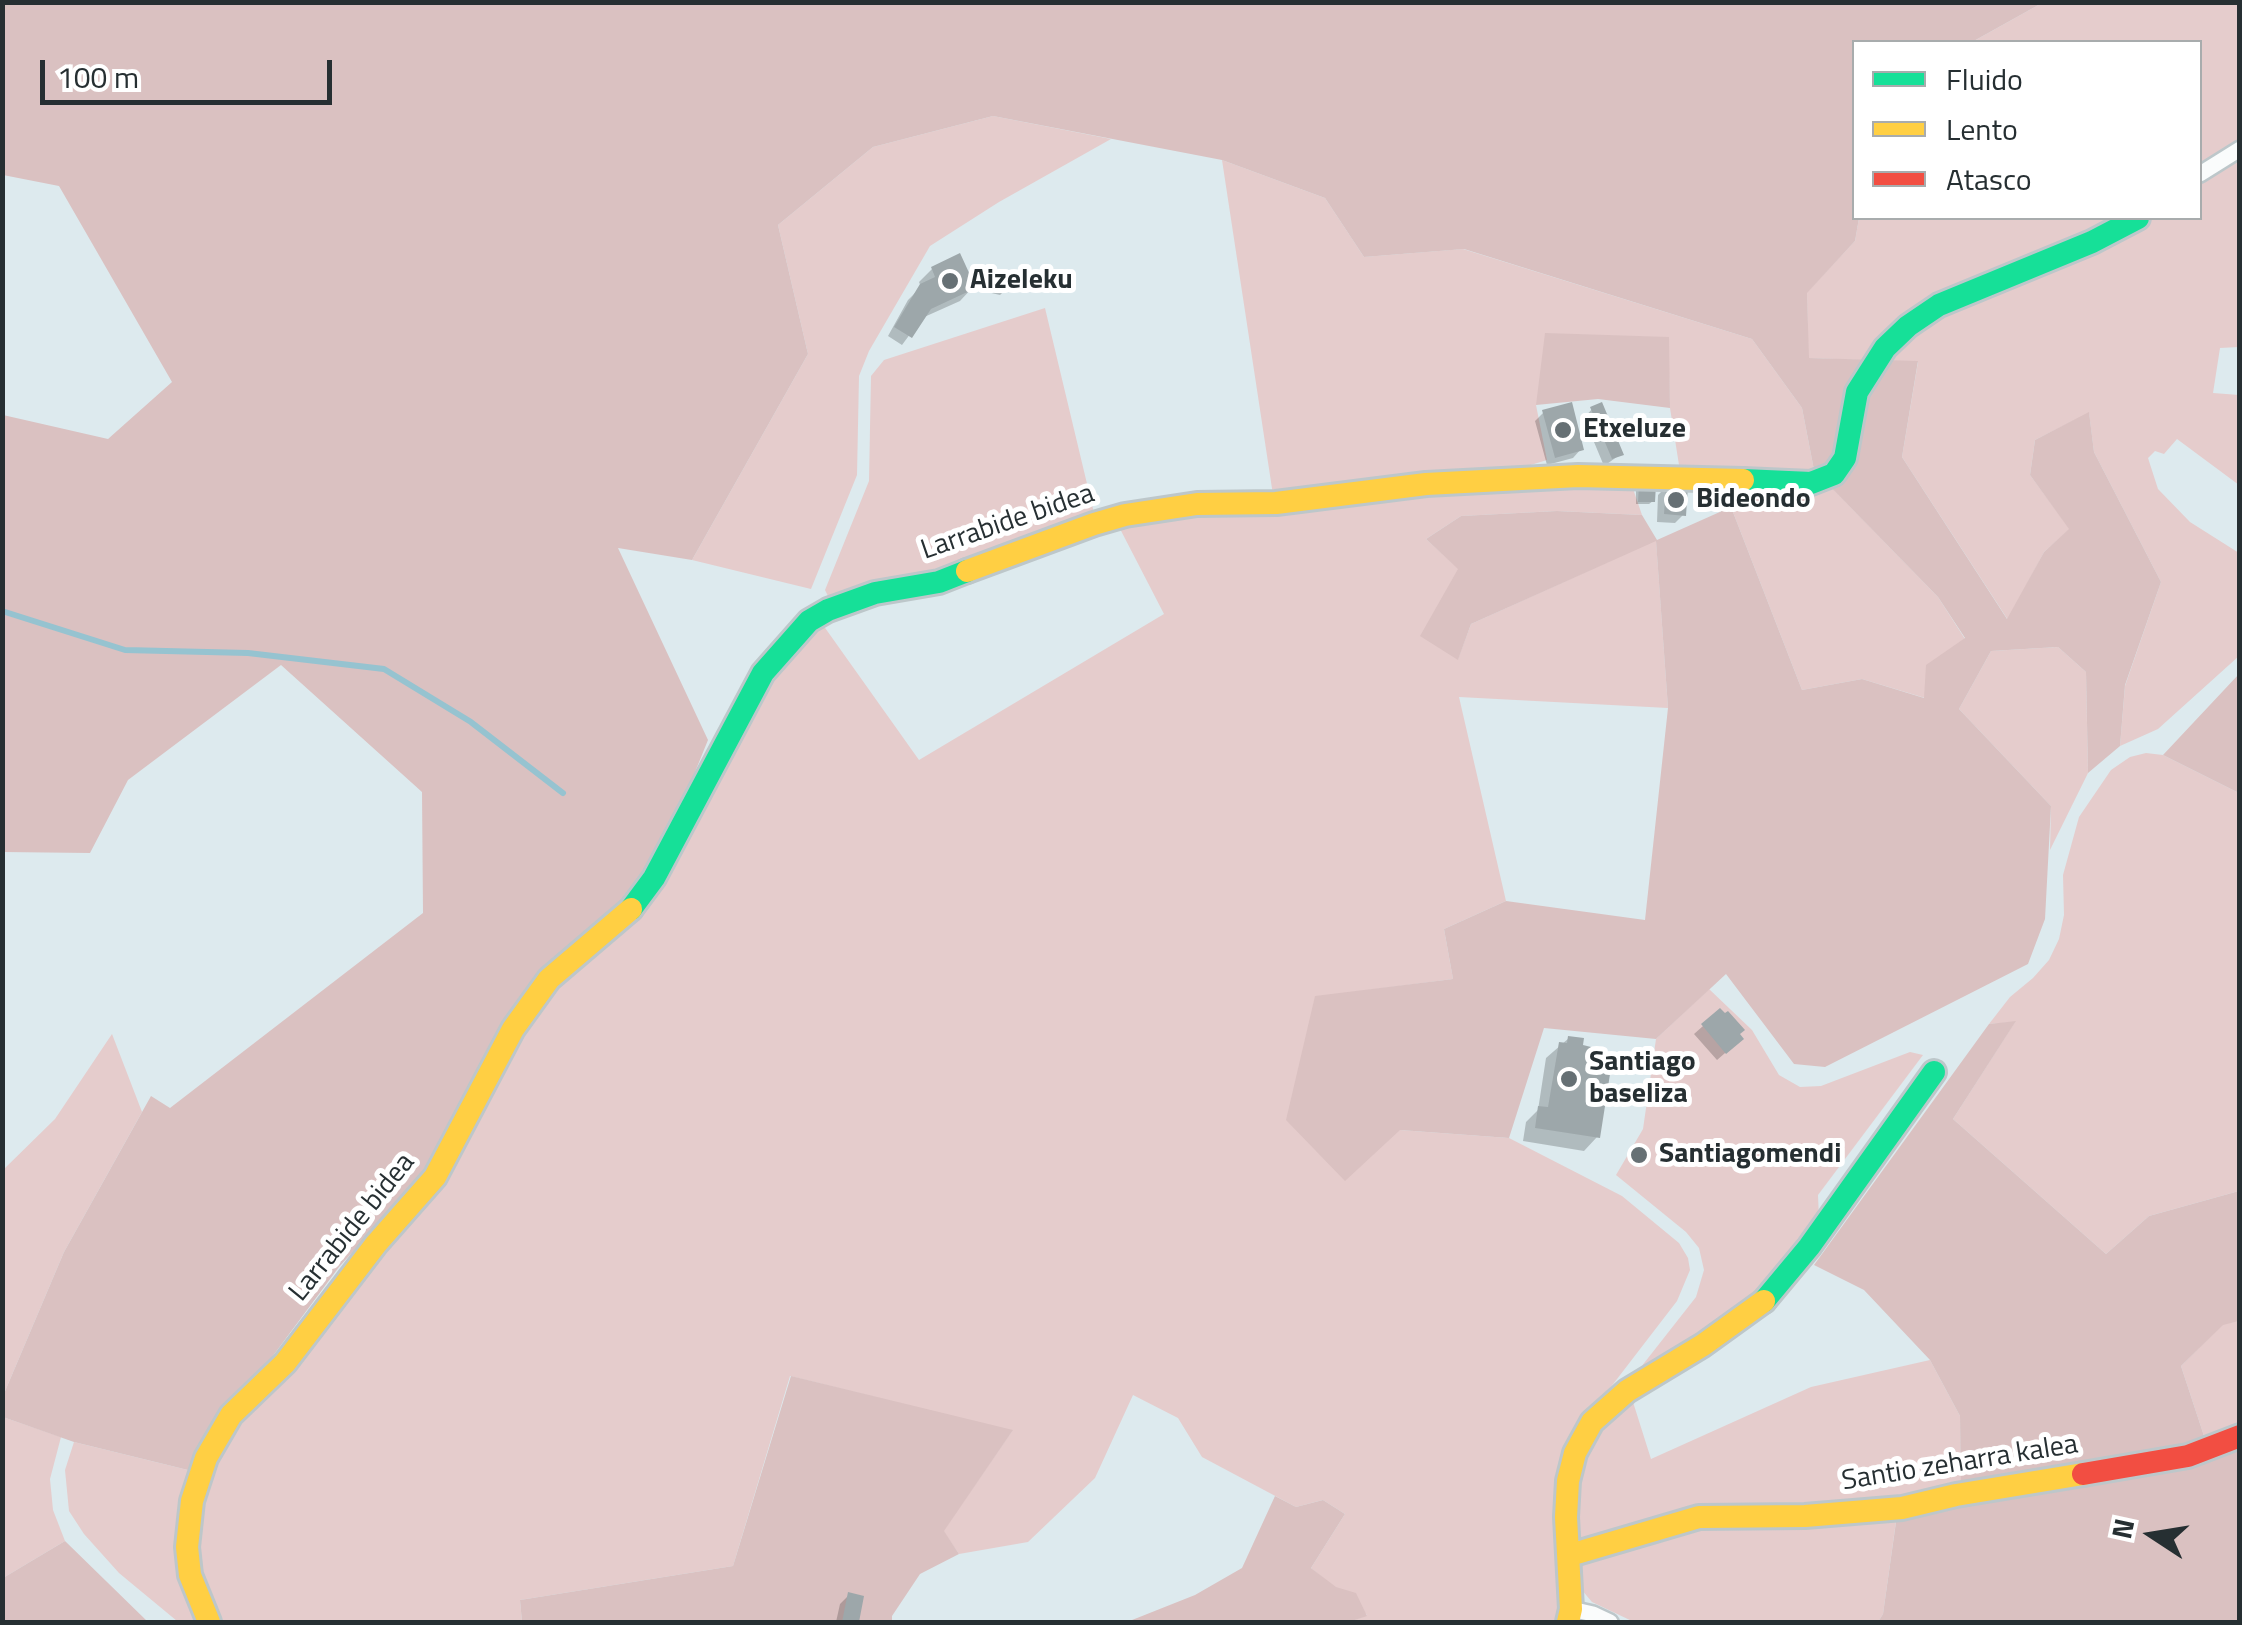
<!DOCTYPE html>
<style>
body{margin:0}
#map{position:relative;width:2242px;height:1625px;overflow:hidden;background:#ddeaee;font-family:"Titillium Web",sans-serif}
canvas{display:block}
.frame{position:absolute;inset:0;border:5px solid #262f32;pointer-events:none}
.legend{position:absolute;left:1852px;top:40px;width:350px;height:180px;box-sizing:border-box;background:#fff;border:2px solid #a8acad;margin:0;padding:12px 18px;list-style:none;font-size:30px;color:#262f32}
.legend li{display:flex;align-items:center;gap:20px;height:50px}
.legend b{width:50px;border:2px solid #a8acad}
.north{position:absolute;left:2102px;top:1485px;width:100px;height:100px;-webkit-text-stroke:8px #fff;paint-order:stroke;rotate:282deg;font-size:28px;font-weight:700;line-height:40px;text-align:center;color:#262f32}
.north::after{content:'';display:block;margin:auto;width:35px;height:45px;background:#262f32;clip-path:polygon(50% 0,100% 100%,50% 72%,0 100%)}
.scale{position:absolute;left:40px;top:60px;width:292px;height:45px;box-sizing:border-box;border:5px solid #262f32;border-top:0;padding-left:12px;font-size:30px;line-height:35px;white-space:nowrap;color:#262f32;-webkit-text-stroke:8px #fff;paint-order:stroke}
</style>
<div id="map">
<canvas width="2242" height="1625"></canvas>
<div class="frame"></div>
<ul class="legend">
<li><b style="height:12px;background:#16e098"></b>Fluido</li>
<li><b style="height:12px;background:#ffcf43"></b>Lento</li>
<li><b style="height:12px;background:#f24e42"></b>Atasco</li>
</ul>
<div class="north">N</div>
<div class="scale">100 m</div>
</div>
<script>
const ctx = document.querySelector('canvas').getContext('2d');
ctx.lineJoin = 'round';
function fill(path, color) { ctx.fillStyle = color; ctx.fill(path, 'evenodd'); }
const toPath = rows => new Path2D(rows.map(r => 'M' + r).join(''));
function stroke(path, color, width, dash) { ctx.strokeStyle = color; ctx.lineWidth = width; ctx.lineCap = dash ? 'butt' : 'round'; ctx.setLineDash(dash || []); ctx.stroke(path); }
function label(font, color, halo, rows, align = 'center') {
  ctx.font = font + ' "Titillium Web",sans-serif'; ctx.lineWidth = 10; ctx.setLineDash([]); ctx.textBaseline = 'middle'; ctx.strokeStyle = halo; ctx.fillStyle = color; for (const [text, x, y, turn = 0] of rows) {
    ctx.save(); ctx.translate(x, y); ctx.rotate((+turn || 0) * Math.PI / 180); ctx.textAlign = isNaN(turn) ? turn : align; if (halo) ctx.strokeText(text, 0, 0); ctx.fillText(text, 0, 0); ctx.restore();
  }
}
const green = toPath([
 [2042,3,2239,3,2239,347,2220,348,2213,393,2239,395,2239,485,2177,439,2164,454,2155,451,2148,458,2158,489,2190,522,2239,553,2239,656,2158,729,2120,746,2125,686,2161,582,2094,452,2089,413,2035,440,2030,475,2070,529,2044,552,2008,620,1902,457,1918,362,1808,358,1807,292,1855,241,1859,218,2200,218,2200,42,1972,42],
 [993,116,1111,139,999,202,930,246,869,351,859,376,857,475,811,589,692,560,808,354,778,225,873,147],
 [1222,160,1325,198,1364,257,1463,249,1752,339,1802,408,1814,470,1775,474,1679,465,1670,408,1668,338,1536,405,1547,460,1511,471,1273,495],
 [1045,308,1094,513,938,574,830,600,825,590,869,481,871,376,884,360],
 [1630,480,1642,515,1557,511,1461,516,1426,539,1458,568,1458,659,1471,624,1656,540,1668,708,1459,697,1506,901,1444,929,1453,979,1315,997,1400,1130,1509,1138,1622,1196,1679,1243,1688,1258,1690,1270,1677,1301,1587,1418,1562,1622,1349,1622,1367,1615,1311,1568,1345,1514,1323,1500,1296,1507,1202,1457,1178,1418,1133,1395,1095,1478,1028,1542,959,1554,943,1531,1012,1431,790,1376,733,1566,520,1600,522,1622,219,1622,202,1585,195,1545,199,1500,226,1434,288,1368,533,1009,611,936,792,647,823,625,919,760,1164,614,1117,523,1438,488],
 [1717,483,1830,486,1938,597,1965,639,1925,698,1862,679,1802,690,1731,507],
 [2058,647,2086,672,2088,773,2050,850,2051,806,1959,709,1991,651],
 [2146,753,2163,755,2239,793,2239,1191,2149,1216,2106,1254,1953,1119,2015,1022,1989,1024,2010,997,2033,978,2049,960,2059,939,2064,915,2063,875,2079,817,2111,770,2130,757],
 [1709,989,1752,1030,1779,1075,1800,1087,1821,1086,1910,1052,1923,1055,1818,1195,1819,1218,1757,1297,1630,1381,1696,1297,1704,1270,1699,1248,1686,1232,1616,1175,1643,1129,1656,1039],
 [112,1034,142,1112,64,1252,3,1396,3,1170,55,1119],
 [2239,1321,2239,1423,2205,1439,2181,1366,2223,1324],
 [1930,1360,1960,1416,1961,1484,1899,1500,1883,1614,1878,1622,1634,1622,1592,1602,1581,1589,1575,1496,1582,1455,1600,1427,1633,1402,1651,1459,1811,1387],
 [3,1417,61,1437,50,1479,53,1510,65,1541,3,1578],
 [74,1442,188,1470,179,1535,202,1622,177,1621,119,1573,84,1534,69,1511,65,1470]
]);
const forest = toPath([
 [3,3,2042,3,1972,42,1854,42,1854,218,1859,218,1855,241,1807,293,1809,358,1918,361,1902,457,2007,619,2044,552,2069,529,2030,475,2035,440,2089,412,2094,452,2161,582,2125,685,2120,746,2088,773,2086,672,2058,647,1991,651,1959,709,2051,806,2045,919,2028,964,1825,1067,1794,1064,1726,974,1656,1039,1544,1028,1509,1138,1400,1130,1345,1181,1286,1120,1315,996,1453,979,1444,929,1506,901,1645,920,1668,708,1656,541,1471,624,1458,660,1420,636,1458,569,1426,539,1461,516,1557,511,1642,515,1657,540,1731,507,1802,690,1862,679,1924,698,1926,665,1965,638,1938,597,1814,470,1802,408,1752,339,1464,249,1364,257,1325,198,1222,160,993,116,873,147,778,225,808,354,692,560,618,548,708,740,669,836,620,906,535,976,429,1168,339,1267,188,1470,74,1442,3,1417,3,1396,64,1252,151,1096,170,1108,423,913,422,792,281,665,128,780,90,853,3,852,3,415,108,439,172,382,59,186,3,175],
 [1545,333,1669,337,1670,408,1598,399,1536,405],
 [2239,674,2239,793,2163,755],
 [2016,1021,1953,1119,2106,1254,2149,1216,2239,1191,2239,1321,2223,1325,2181,1366,2205,1439,2239,1439,2239,1622,1878,1622,1883,1614,1897,1515,1961,1500,1960,1416,1930,1360,1864,1290,1814,1265,1989,1024],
 [791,1376,1013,1430,944,1531,959,1554,920,1574,892,1616,892,1622,522,1622,520,1600,733,1566],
 [1275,1496,1296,1507,1323,1500,1345,1514,1311,1568,1336,1587,1356,1593,1367,1616,1349,1622,1127,1622,1195,1595,1242,1568],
 [65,1541,148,1622,3,1622,3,1578]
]);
const shadow = toPath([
 [932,269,973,287,960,301,922,318,902,345,888,336,908,300,921,287,919,282],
 [993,278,1003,292,1000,295,987,292],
 [1592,409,1621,454,1604,466,1584,418],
 [1544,412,1581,449,1573,458,1547,465,1535,421],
 [1640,486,1653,501,1649,504,1636,504,1636,490],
 [1667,486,1683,515,1675,523,1657,522,1658,495],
 [1720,1011,1732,1047,1717,1060,1694,1034],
 [1569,1038,1597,1137,1584,1151,1523,1141,1526,1122,1538,1110,1546,1058],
 [849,1595,861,1598,856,1622,836,1622,840,1604]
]);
const stream = toPath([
 [2,611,125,650,248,653,384,669,471,722,563,793]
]);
const building = toPath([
 [960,253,976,288,931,309,912,338,894,327,920,284,935,277,931,267],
 [992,275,1009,279,1005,293,989,289],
 [1572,402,1584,450,1555,458,1542,410],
 [1602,402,1624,455,1612,459,1590,407],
 [1639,483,1656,484,1655,502,1638,502],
 [1666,484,1688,485,1686,516,1664,514],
 [1720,1008,1725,1013,1728,1011,1745,1030,1740,1034,1744,1039,1726,1054,1701,1024],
 [1568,1036,1584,1038,1583,1045,1591,1047,1590,1052,1613,1055,1600,1138,1535,1128,1538,1106,1548,1107,1559,1042,1567,1043],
 [848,1592,864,1596,859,1622,842,1622]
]);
const street = toPath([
 [2200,174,2240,149],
 [1571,1609,1593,1614,1610,1622]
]);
const fast = toPath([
 [1743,480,1811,483,1834,474,1845,458,1857,392,1885,348,1908,326,1939,305,2092,242,2138,218],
 [631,909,654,878,763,673,809,621,828,610,875,593,939,582,967,571],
 [1764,1301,1809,1247,1934,1072]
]);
const slow = toPath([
 [967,571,1094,524,1125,515,1197,504,1276,503,1426,484,1578,476,1743,480],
 [1570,1555,1699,1517,1805,1516,1902,1508,1956,1495,2083,1474],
 [209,1622,190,1575,187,1547,192,1501,206,1458,231,1415,285,1363,376,1244,435,1177,513,1029,549,979,631,909],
 [1568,1622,1571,1609,1566,1517,1568,1481,1575,1453,1592,1422,1627,1391,1703,1345,1764,1301]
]);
const jam = toPath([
 [2083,1474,2188,1456,2240,1436]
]);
const markers = [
 [950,281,10,"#667074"],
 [1563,430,10,"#667074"],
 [1676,500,10,"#667074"],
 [1569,1079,10,"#667074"],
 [1639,1155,10,"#667074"]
];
const poiNames = [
 ["Aizeleku",970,281],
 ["Etxeluze",1583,430],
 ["Bideondo",1696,500],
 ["Santiago",1589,1063],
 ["baseliza",1589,1095],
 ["Santiagomendi",1659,1155]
];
const streetNames = [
 ["Larrabide bidea",1008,523,-19],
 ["Larrabide bidea",353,1228,-51],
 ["Santio zeharra kalea",1960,1464,-9]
];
fill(green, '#e5cccc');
fill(forest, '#dac1c1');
fill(shadow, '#0003');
stroke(stream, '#96c3d0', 6);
fill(building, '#9da7aa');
stroke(street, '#bdc7ca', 20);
stroke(fast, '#bdc7ca', 28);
stroke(slow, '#bdc7ca', 28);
stroke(jam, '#bdc7ca', 28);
stroke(street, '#fafcfc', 15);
stroke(fast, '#16e098', 22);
stroke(slow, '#ffcf43', 22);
stroke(jam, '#f24e42', 22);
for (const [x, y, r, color] of markers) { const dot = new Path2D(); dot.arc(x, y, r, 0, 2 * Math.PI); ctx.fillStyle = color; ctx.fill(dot); stroke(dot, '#fff', 4); }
label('bold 28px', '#262f32', '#fff', poiNames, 'left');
label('28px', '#262f32', '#fff', streetNames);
</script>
